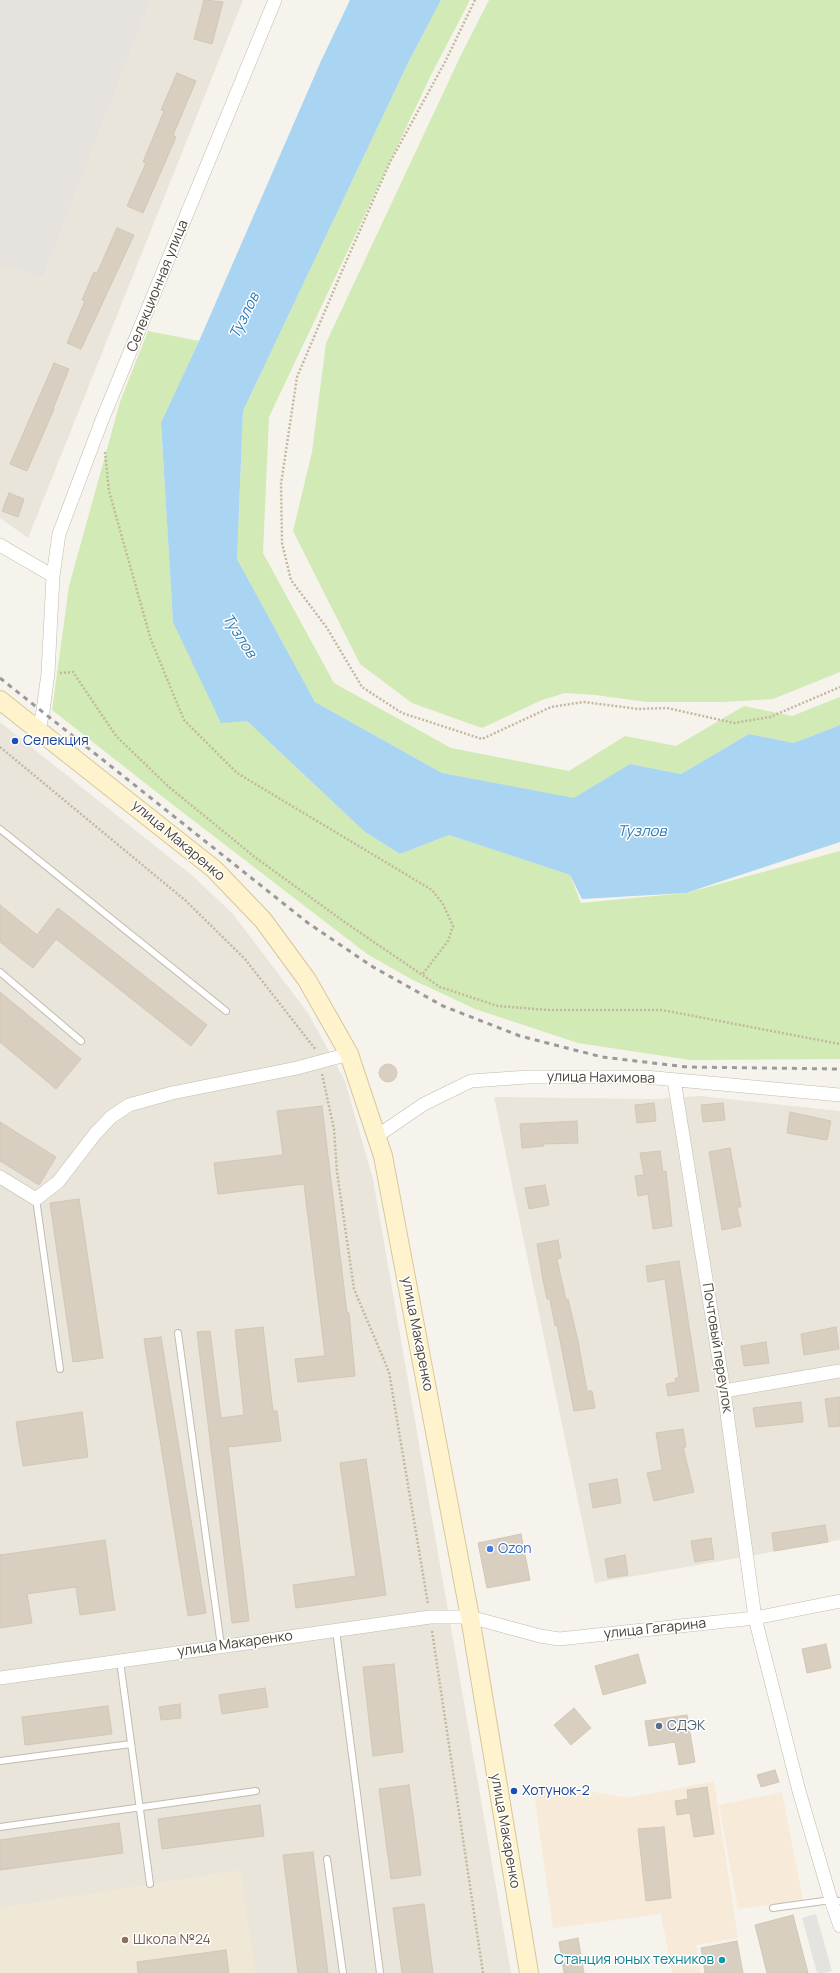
<!DOCTYPE html>
<meta charset="utf-8">
<style>
body{margin:0}
canvas{display:block;background:#f6f3ec}
</style>
<canvas width="840" height="1973"></canvas>
<script>
const ctx = document.querySelector('canvas').getContext('2d');
ctx.lineJoin = 'round';
function fill(path, color) { ctx.fillStyle = color; ctx.fill(path, 'evenodd'); }
const toPath = rows => new Path2D(rows.map(r => 'M' + r).join(''));
function stroke(path, color, width, dash) { ctx.strokeStyle = color; ctx.lineWidth = width; ctx.lineCap = dash ? 'butt' : 'round'; ctx.setLineDash(dash || []); ctx.stroke(path); }
function label(font, color, halo, rows, align = 'center') {
  ctx.font = font + ' Manrope,sans-serif'; ctx.lineWidth = 3; ctx.setLineDash([]); ctx.textBaseline = 'middle'; ctx.strokeStyle = halo; ctx.fillStyle = color; for (const [text, x, y, turn = 0] of rows) {
    ctx.save(); ctx.translate(x, y); ctx.rotate((+turn || 0) * Math.PI / 180); ctx.textAlign = isNaN(turn) ? turn : align; if (halo) ctx.strokeText(text, 0, 0); ctx.fillText(text, 0, 0); ctx.restore();
  }
}
const residential = toPath([
 [151,0,243,0,28,538,0,518,0,266,43,278],
 [0,722,194,877,233,914,308,1013,345,1081,373,1179,511,1973,0,1973],
 [700,1096,840,1111,840,1540,595,1583,494,1097,655,1099]
]);
const commercial = toPath([
 [714,1781,738,1938,696,1945,701,1973,672,1973,661,1914,553,1928,534,1793,588,1791,628,1798],
 [782,1792,803,1900,738,1909,719,1805]
]);
const industrial = toPath([
 [0,0,151,0,43,278,0,266]
]);
const education = toPath([
 [240,1870,256,1973,0,1973,0,1908]
]);
const green = toPath([
 [441,0,470,0,431,75,269,417,263,553,334,683,451,748,569,771,625,736,676,746,744,706,792,716,840,697,840,725,794,743,749,734,681,774,630,764,574,799,442,773,315,702,237,559,243,411,408,63],
 [489,0,840,0,840,672,773,699,723,702,647,702,595,695,565,693,542,700,482,728,412,703,360,664,293,531,312,452,326,343,461,55],
 [148,331,199,341,161,424,173,622,247,721,365,832,400,854,449,835,570,875,581,903,686,893,840,851,840,1059,690,1060,578,1043,475,1009,411,979,367,954,159,794,52,710,69,586,120,402]
]);
const parking = toPath([
 [816,1914,832,1971,824,1973,817,1973,802,1918]
]);
const water = toPath([
 [350,0,441,0,408,63,243,411,237,559,315,702,442,773,574,798,630,764,681,774,749,734,794,743,840,725,840,842,686,893,582,899,570,875,449,835,400,854,365,832,247,721,221,723,173,622,161,423,199,341,321,61]
]);
const building = toPath([
 [204,0,223,2,212,44,194,39,204,0],
 [177,73,196,81,173,135,176,137,143,213,127,206,146,163,143,162,164,111,161,110,177,73],
 [117,228,134,235,81,349,67,343,85,301,82,300,94,272,97,273,117,228],
 [54,363,69,369,53,409,54,409,27,471,10,464,54,363],
 [9,493,24,499,18,517,2,511,9,493],
 [0,905,37,935,58,908,207,1025,191,1046,56,939,33,968,0,942,0,905],
 [0,992,81,1059,56,1089,0,1042,0,992],
 '379 1073a9 9 0 1 1 18 0a9 9 0 1 1-18 0Z',
 [654,1103,656,1121,637,1123,635,1105,654,1103],
 [723,1103,725,1120,703,1122,701,1105,723,1103],
 [322,1106,347,1313,349,1313,355,1376,298,1382,295,1359,325,1356,304,1184,218,1194,214,1163,283,1155,277,1111,322,1106],
 [790,1112,831,1121,827,1140,787,1133,790,1112],
 [577,1121,578,1143,543,1144,544,1146,522,1148,520,1124,577,1121],
 [0,1122,56,1157,39,1185,0,1161,0,1122],
 [730,1148,741,1207,737,1207,741,1226,722,1230,709,1152,730,1148],
 [660,1151,663,1172,666,1171,672,1226,653,1229,648,1194,638,1196,635,1176,644,1175,640,1153,660,1151],
 [545,1185,549,1205,529,1209,525,1188,545,1185],
 [79,1199,103,1358,73,1362,50,1203,79,1199],
 [558,1240,561,1258,557,1259,566,1300,568,1299,578,1341,587,1391,592,1391,595,1408,574,1411,557,1325,555,1326,550,1299,547,1299,543,1280,537,1244,558,1240],
 [679,1261,699,1391,668,1396,666,1384,676,1382,675,1378,679,1378,665,1279,648,1282,646,1266,679,1261],
 [263,1327,273,1411,277,1411,281,1441,228,1447,249,1621,232,1623,197,1332,210,1331,221,1418,244,1415,235,1330,263,1327],
 [836,1327,839,1349,804,1355,801,1334,836,1327],
 [161,1337,206,1613,188,1616,144,1339,161,1337],
 [766,1342,769,1363,744,1366,741,1346,766,1342],
 [840,1397,840,1426,829,1427,825,1399,840,1397],
 [801,1402,803,1422,756,1427,753,1408,801,1402],
 [82,1412,88,1457,23,1466,16,1422,82,1412],
 [683,1429,686,1447,683,1447,694,1492,654,1501,647,1473,662,1470,656,1433,683,1429],
 [366,1459,386,1595,296,1608,293,1585,356,1576,340,1463,366,1459],
 [617,1479,621,1503,593,1508,589,1484,617,1479],
 [825,1525,828,1542,774,1551,772,1533,825,1525],
 [521,1534,530,1580,487,1588,478,1543,521,1534],
 [711,1538,714,1559,695,1562,691,1541,711,1538],
 [105,1540,115,1610,80,1615,76,1587,27,1594,32,1623,0,1628,0,1555,105,1540],
 [625,1555,628,1575,608,1578,605,1559,625,1555],
 [826,1644,831,1668,807,1673,802,1649,826,1644],
 [638,1654,646,1683,603,1695,595,1666,638,1654],
 [394,1664,403,1752,373,1756,363,1667,394,1664],
 [265,1688,268,1707,222,1714,219,1695,265,1688],
 [180,1704,181,1718,161,1720,159,1707,180,1704],
 [108,1706,112,1734,25,1745,22,1717,108,1706],
 [574,1708,591,1728,571,1745,554,1725,574,1708],
 [687,1715,695,1762,679,1765,675,1742,649,1746,645,1721,687,1715],
 [775,1770,779,1782,761,1787,757,1775,775,1770],
 [409,1785,421,1875,391,1879,379,1789,409,1785],
 [707,1787,714,1834,694,1837,690,1813,677,1815,675,1801,688,1799,687,1790,707,1787],
 [260,1805,264,1836,162,1849,158,1819,260,1805],
 [119,1823,123,1853,0,1870,0,1840,119,1823],
 [664,1827,671,1898,646,1901,638,1829,664,1827],
 [313,1852,328,1973,298,1973,283,1855,313,1852],
 [424,1904,433,1973,402,1973,393,1908,424,1904],
 [793,1915,808,1973,767,1973,755,1925,793,1915],
 [578,1938,584,1973,564,1973,559,1942,578,1938],
 [737,1941,743,1973,705,1973,701,1948,737,1941],
 [226,1950,229,1973,138,1973,137,1962,226,1950]
]);
const path = toPath([
 [475,0,445,62,390,162,342,271,297,377,281,484,282,543,291,580,327,628,362,687,402,713,482,739,551,707,584,702,638,709,667,708,734,723,770,717,840,687],
 [105,452,109,491,151,640,184,720,237,773,432,890,443,904,453,926,448,941,422,975],
 [60,673,73,672,116,736,169,787,256,858,346,923,440,987,498,1006,548,1010,662,1010,840,1044],
 [0,747,186,901,245,959,316,1050],
 [322,1074,334,1129,337,1172,354,1289,389,1372,428,1604],
 [432,1631,483,1973]
]);
const service = toPath([
 [0,829,226,1011],
 [0,972,81,1041],
 [36,1199,60,1369],
 [178,1333,221,1646],
 [336,1630,380,1973],
 [120,1661,150,1884],
 [0,1761,131,1744],
 [0,1827,256,1791],
 [327,1859,343,1973],
 [773,1908,831,1900,840,1901]
]);
const minor = toPath([
 [0,545,53,576],
 [39,729,43,711,48,673,53,576,59,534,102,420,275,0],
 [674,1080,724,1391,755,1618,799,1791,831,1900,840,1926],
 [377,1136,424,1104,471,1081,528,1077,645,1077,840,1095],
 [0,1177,36,1199,58,1182,95,1134,111,1117,129,1105,172,1093,297,1068,349,1054],
 [724,1391,840,1371],
 [0,1678,430,1617,470,1617,540,1636,559,1639,755,1618,840,1601]
]);
const secondary = toPath([
 [0,700,214,869,263,920,307,980,349,1054,383,1156,470,1617,529,1973]
]);
const rail = toPath([
 [0,678,308,923,373,967,443,1006,520,1036,602,1057,687,1067,840,1069]
]);
const markers = [
 [15,741,4,"#1a4fb4"],
 [490,1549,4,"#3f7fe0"],
 [659,1726,4,"#5c6f8a"],
 [514,1791,4,"#1a4fb4"],
 [125,1940,4,"#8d6e63"],
 [722,1960,4,"#0f9aa8"]
];
const streetNames = [
 ["Селекционная улица",158,286,-68],
 ["улица Макаренко",178,841,40],
 ["улица Нахимова",601,1078,1],
 ["улица Макаренко",417,1334,79],
 ["Почтовый переулок",717,1348,81],
 ["улица Гагарина",655,1629,-6],
 ["улица Макаренко",235,1644,-8],
 ["улица Макаренко",505,1831,80]
];
const transitNames = [
 ["Селекция",23,741],
 ["Хотунок-2",522,1791]
];
const shopNames = [
 ["Ozon",498,1549]
];
const serviceNames = [
 ["СДЭК",667,1726]
];
const educationNames = [
 ["Школа №24",133,1940]
];
const cultureNames = [
 ["Станция юных техников",714,1960]
];
const waterNames = [
 ["Тузлов",245,316,-64],
 ["Тузлов",239,636,57],
 ["Тузлов",642,832]
];
fill(residential, '#eae5da');
fill(commercial, '#f7ead8');
fill(industrial, '#e6e2dd');
fill(education, '#efe8d6');
fill(green, '#d2eab5');
fill(parking, '#e5e3e0');
fill(water, '#a9d4f2');
fill(building, '#d8cfc1');
stroke(building, '#d3c7b4', 1);
stroke(service, '#c2bbae', 8);
stroke(minor, '#c2bbae', 14);
stroke(secondary, '#d6c79b', 20);
stroke(path, '#c4b79f', 2.5, [2, 2]);
stroke(service, '#fff', 6);
stroke(minor, '#fff', 13);
stroke(secondary, '#fff3cd', 18);
stroke(rail, '#9a9a9a', 3, [5, 5]);
for (const [x, y, r, color] of markers) { const dot = new Path2D(); dot.arc(x, y, r, 0, 2 * Math.PI); ctx.fillStyle = color; ctx.fill(dot); stroke(dot, '#fff', 1.5); }
label('14px', '#4b4439', '#fff', streetNames);
label('14px', '#164399', '#fff', transitNames, 'left');
label('14px', '#366cbe', '#fff', shopNames, 'left');
label('14px', '#4e5e75', '#fff', serviceNames, 'left');
label('14px', '#785e54', '#fff', educationNames, 'left');
label('14px', '#0d838f', '#fff', cultureNames, 'right');
label('italic 15px', '#2e7ab2', '#fff', waterNames);
</script>
